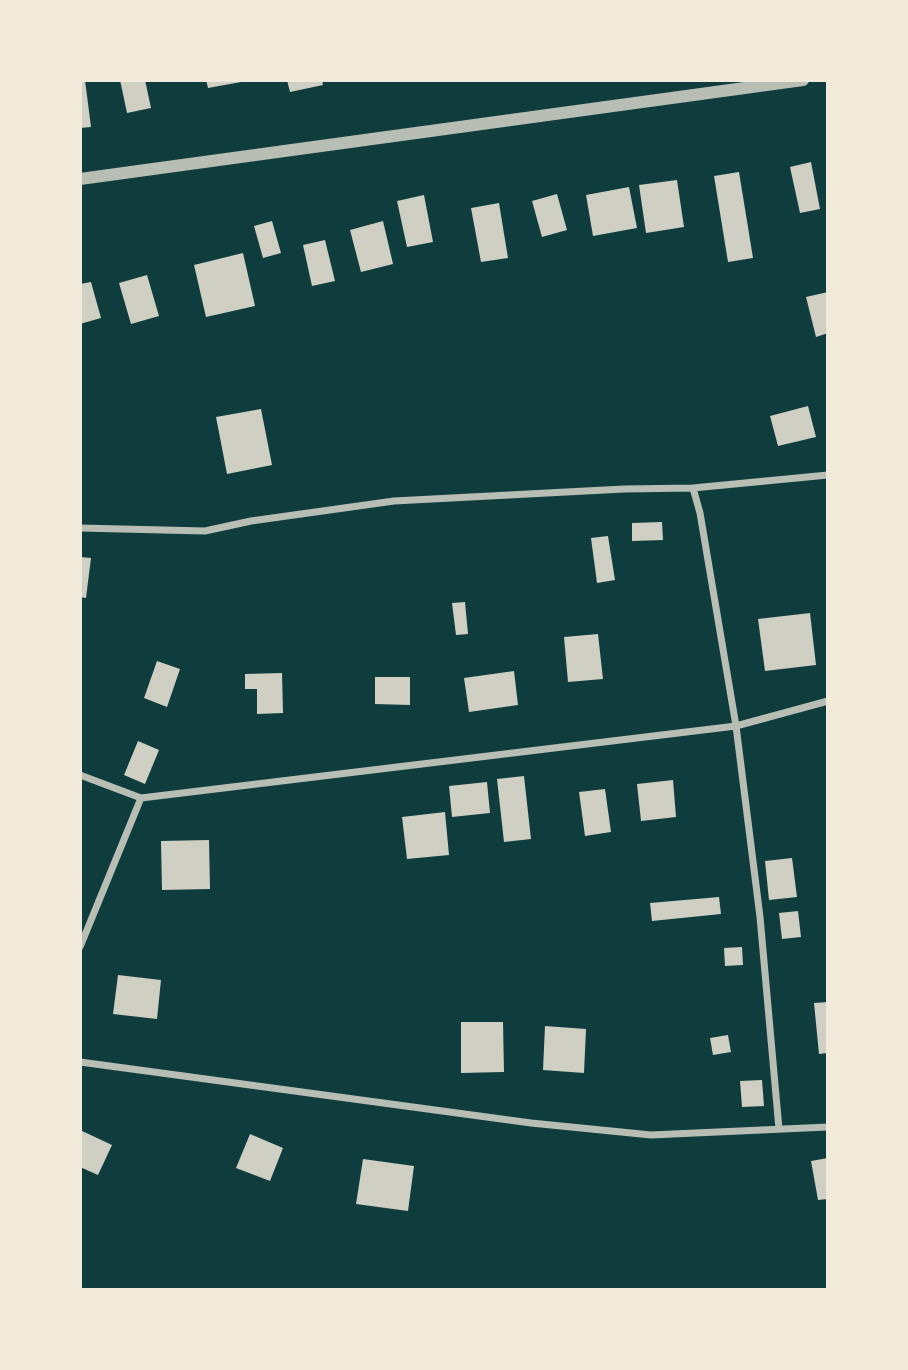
<!DOCTYPE html>
<style>
body{margin:0}
#map{position:relative;width:908px;height:1370px;overflow:hidden;background:#0f3d3e;font-family:"Fira Sans",sans-serif}
canvas{display:block}
.frame{position:absolute;inset:0;border:82px solid #f1e9da;pointer-events:none}
</style>
<div id="map">
<canvas width="908" height="1370"></canvas>
<div class="frame"></div>
</div>
<script>
const ctx = document.querySelector('canvas').getContext('2d');
ctx.lineJoin = 'round';
function fill(path, color) { ctx.fillStyle = color; ctx.fill(path, 'evenodd'); }
const toPath = rows => new Path2D(rows.map(r => 'M' + r).join(''));
function stroke(path, color, width, dash) { ctx.strokeStyle = color; ctx.lineWidth = width; ctx.lineCap = dash ? 'butt' : 'round'; ctx.setLineDash(dash || []); ctx.stroke(path); }
const building = toPath([
 [80,80,85,80,91,127,80,128],
 [120,80,145,80,151,108,127,113],
 [206,80,240,80,241,82,208,88],
 [287,80,322,80,323,85,290,92],
 [811,162,820,209,800,213,790,167],
 [739,172,753,258,728,262,714,176],
 [677,180,684,227,646,233,639,185],
 [629,187,637,228,593,236,586,195],
 [557,194,567,230,542,237,532,201],
 [424,195,433,242,407,247,397,201],
 [499,203,508,258,481,262,471,208],
 [272,221,281,253,263,258,254,226],
 [383,221,393,264,361,272,350,230],
 [325,240,335,281,312,286,303,245],
 [243,253,255,306,206,317,194,265],
 [147,275,159,316,131,324,119,283],
 [91,282,101,318,80,324,80,284],
 [828,292,828,333,816,337,806,297],
 [808,406,816,437,778,446,770,416],
 [261,409,272,465,227,474,216,417],
 [662,522,663,540,632,541,632,523],
 [608,536,615,580,597,583,591,538],
 [80,557,91,558,86,598,80,597],
 [465,602,468,634,456,635,452,603],
 [810,613,816,665,765,671,758,619],
 [598,634,603,679,568,682,564,637],
 [157,661,180,669,167,707,144,698],
 [514,671,518,705,469,712,464,678],
 [282,673,283,713,257,714,257,689,245,689,245,674],
 [375,677,410,677,410,705,375,704],
 [138,741,159,750,145,784,124,775],
 [524,776,531,839,504,842,497,779],
 [673,780,676,817,641,821,637,784],
 [487,782,490,813,452,817,449,786],
 [605,789,611,832,585,836,579,792],
 [445,812,449,855,407,859,402,817],
 [209,840,210,889,162,890,161,841],
 [792,858,797,897,769,900,765,861],
 [719,897,721,914,652,921,650,903],
 [798,911,801,937,782,939,779,913],
 [742,947,743,965,725,966,724,948],
 [118,975,161,980,157,1019,113,1014],
 [828,1002,828,1053,819,1054,814,1003],
 [461,1022,503,1022,504,1072,461,1073],
 [545,1026,586,1029,584,1073,543,1070],
 [728,1035,731,1052,713,1055,710,1038],
 [762,1080,764,1106,742,1107,740,1081],
 [80,1130,112,1145,98,1175,80,1167],
 [250,1134,283,1148,270,1181,236,1168],
 [828,1158,828,1199,818,1200,811,1161],
 [363,1159,414,1166,408,1211,356,1204]
]);
const minor = toPath([
 [693,488,828,475],
 [80,528,205,531,251,521,394,501,624,489,693,488,700,513,736,726,760,917,779,1129],
 [80,775,141,798,736,726,828,701],
 [80,947,141,798],
 [80,1062,531,1123,651,1135,828,1127]
]);
const tertiary = toPath([
 [80,179,803,80]
]);
fill(building, '#cfcfc3');
stroke(minor, '#b8beb3', 7);
stroke(tertiary, '#b8beb3', 12);
</script>
